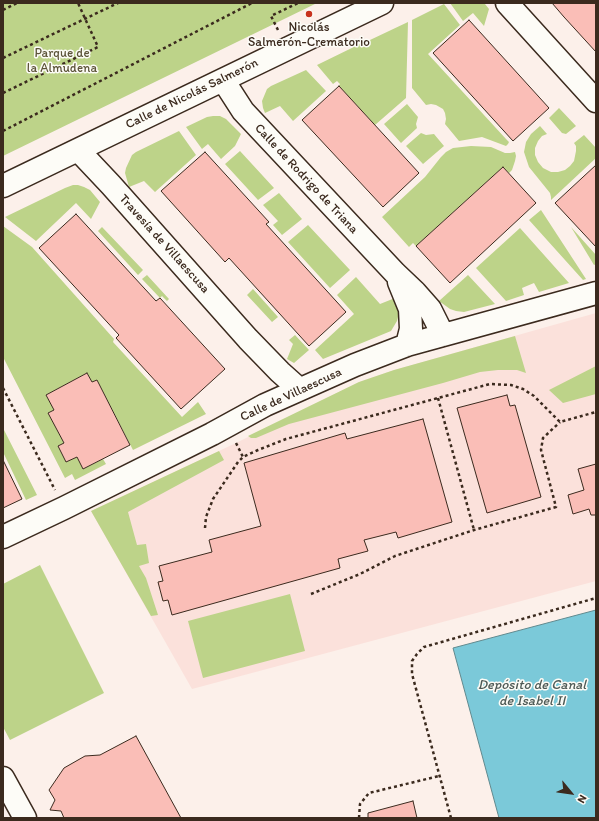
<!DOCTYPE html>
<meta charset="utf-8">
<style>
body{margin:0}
#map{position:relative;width:599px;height:821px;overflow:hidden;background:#fcf0ea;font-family:Itim,sans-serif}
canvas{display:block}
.frame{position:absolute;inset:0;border:4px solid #3b2a1e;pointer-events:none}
.north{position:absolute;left:551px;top:773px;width:40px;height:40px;-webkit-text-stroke:3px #fdfcf7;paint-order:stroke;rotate:119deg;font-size:11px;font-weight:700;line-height:16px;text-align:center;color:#3b2a1e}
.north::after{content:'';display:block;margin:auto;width:14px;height:18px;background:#3b2a1e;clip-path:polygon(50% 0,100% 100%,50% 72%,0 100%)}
</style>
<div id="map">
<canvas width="599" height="821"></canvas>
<div class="frame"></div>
<div class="north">N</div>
</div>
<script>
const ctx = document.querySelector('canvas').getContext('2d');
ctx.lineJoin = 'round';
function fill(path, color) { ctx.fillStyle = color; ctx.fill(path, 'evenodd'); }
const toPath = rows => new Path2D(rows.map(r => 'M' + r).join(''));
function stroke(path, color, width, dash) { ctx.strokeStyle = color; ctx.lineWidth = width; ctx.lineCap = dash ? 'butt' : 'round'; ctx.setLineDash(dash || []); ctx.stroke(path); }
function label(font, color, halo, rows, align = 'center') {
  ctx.font = font + ' Itim,sans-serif'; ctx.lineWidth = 3; ctx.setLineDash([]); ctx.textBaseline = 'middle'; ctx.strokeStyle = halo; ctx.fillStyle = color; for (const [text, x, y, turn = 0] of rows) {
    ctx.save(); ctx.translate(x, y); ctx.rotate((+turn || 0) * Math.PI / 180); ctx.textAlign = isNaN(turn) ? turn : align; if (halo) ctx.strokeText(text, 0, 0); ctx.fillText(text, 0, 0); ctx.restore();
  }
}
const built = toPath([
 [596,313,596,581,192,689,91,511,236,443,359,382,394,370]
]);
const green = toPath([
 [3,3,317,3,3,156],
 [450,3,483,3,485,4,489,9,484,26,473,13,463,21],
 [444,4,460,25,428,54,506,139,509,142,508,144,506,146,482,137,459,141,445,124,446,119,445,113,443,109,436,105,431,104,426,105,412,88,412,20],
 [408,22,406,98,375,125,339,86,340,84,337,81,333,84,317,65,362,43,364,45,370,42,370,40],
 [306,70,326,91,293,121,280,106,265,113,263,108,262,101,267,89,271,86],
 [407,104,418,117,416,124,417,128,401,143,384,124],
 [559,108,576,126,566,134,562,133,549,118],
 [213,116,220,116,226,119,241,134,235,146,221,159,208,144,202,149,186,127,207,117],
 [540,126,547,134,542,136,538,141,535,148,535,155,538,162,543,168,551,172,558,172,565,170,570,166,574,161,576,151,576,146,574,143,584,135,596,148,596,158,551,200,551,197,550,193,529,167,524,152,526,142,531,134],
 [179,131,196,155,155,192,144,181,129,187,125,173,126,168,132,155,136,152],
 [421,133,426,135,434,134,444,146,423,164,406,146],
 [471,146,491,147,505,153,510,153,515,152,516,156,515,161,512,170,509,173,503,167,416,246,413,243,409,247,382,217,425,177,441,157,446,152,453,148],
 [240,151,274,188,258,200,225,164],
 [73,185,78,185,84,187,90,190,100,202,91,219,76,203,36,241,5,217,65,188],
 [279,193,302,219,282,235,273,225,278,221,263,205],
 [541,210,586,279,583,280,529,220],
 [308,225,350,270,330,288,288,242],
 [3,226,32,247,114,339,113,342,182,417,198,402,206,414,133,450,97,380,92,382,87,373,46,395,54,410,48,413,64,443,58,446,66,462,77,457,83,469,103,459,106,464,75,480,72,474,65,478,3,357],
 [102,227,143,270,138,275,98,231],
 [571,227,596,255,596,264,594,265],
 [520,228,569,283,539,292,534,283,522,288,524,295,506,301,476,268],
 [147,275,169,299,167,301,162,296,160,298,142,279],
 [468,275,495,304,464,312,456,311,450,309,439,301],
 [356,277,380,304,395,298,398,305,399,313,397,321,391,331,323,359,315,350,354,314,337,295],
 [253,289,278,317,272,322,247,295],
 [295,335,309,350,294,363,287,359,293,344,289,340],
 [515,336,526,373,517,370,498,370,480,372,443,383,289,424,256,438,251,438,248,436,359,382,394,370],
 [596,366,596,394,563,403,549,390],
 [3,428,37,495,26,500,3,452],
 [219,451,224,460,128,512,137,545,146,544,149,563,139,566,146,578,158,615,151,616,91,511],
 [40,565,104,693,10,740,3,727,3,584],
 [290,594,305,651,203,678,188,621]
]);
const water = toPath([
 [596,610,596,818,499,818,453,648,596,610]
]);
const building = toPath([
 [552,3,596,3,596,52,564,17,552,3],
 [469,20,549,108,513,141,433,53,469,20],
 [339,86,419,173,383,207,302,120,339,86],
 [205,152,269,222,266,224,346,312,309,346,229,258,225,262,161,191,205,152],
 [596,165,596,247,555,203,596,165],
 [503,167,536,203,450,283,416,246,503,167],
 [76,214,156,301,160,298,225,369,181,409,116,338,119,335,39,248,76,214],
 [87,373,92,382,97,380,130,445,83,469,77,457,66,462,58,446,64,443,48,413,54,410,46,395,87,373],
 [507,395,510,406,515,405,541,497,487,513,457,408,507,395],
 [423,419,452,522,398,538,396,532,364,540,368,551,338,559,340,568,172,615,168,600,163,601,158,582,163,581,159,566,212,552,209,540,261,526,244,463,345,433,347,439,423,419],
 [3,460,22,499,3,508,3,460],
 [596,464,596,515,591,515,589,509,573,514,568,495,584,490,578,469,596,464],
 [136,736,181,818,64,818,61,811,50,810,55,800,49,790,64,768,85,756,100,755,136,736],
 [413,801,417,818,368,818,368,813,413,801]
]);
const path = toPath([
 [3,10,17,3],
 [278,30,271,16,298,3],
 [3,58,118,3],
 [3,93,98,47,78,3],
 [3,131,252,3],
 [3,388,55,490],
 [438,398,474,530],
 [236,443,243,457],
 [205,528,206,517,213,499,238,462,243,457,258,450,286,439,490,384,511,385,523,389,534,396,560,422,596,412],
 [311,594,360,574,395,556,474,530,556,507,541,450,543,438,560,422],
 [359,818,360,804,369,793,439,776],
 [451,818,412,674,412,661,417,654,424,647,596,598]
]);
const minor = toPath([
 [507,3,596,101],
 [223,80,243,111,395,273,415,292,430,309,443,335],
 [78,150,111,185,248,339,280,372,299,389],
 [3,186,382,3],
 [399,282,410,309,411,329,407,345],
 [3,537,64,508,212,434,265,405,355,365,407,345,596,293],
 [3,778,25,818]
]);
const markers = [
 [309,14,4,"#c8321e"]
];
const poiNames = [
 ["Nicolás",309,28],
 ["Salmerón-Crematorio",309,43]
];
const parkNames = [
 ["Parque de",62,54],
 ["la Almudena",62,69]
];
const streetNames = [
 ["Calle de Nicolás Salmerón",192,94,-26],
 ["Calle de Rodrigo de Triana",306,179,47],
 ["Travesía de Villaescusa",164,244,48],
 ["Calle de Villaescusa",291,395,-25]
];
const waterNames = [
 ["Depósito de Canal",532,685],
 ["de Isabel II",532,701]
];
fill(built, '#fbe1db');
fill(green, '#bdd389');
fill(water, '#7bc9d9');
stroke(water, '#61898e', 1);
fill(building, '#fabeb7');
stroke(building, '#3b2a1e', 1);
stroke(minor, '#3b2a1e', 25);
stroke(path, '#3b2a1e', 2.5, [3, 3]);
stroke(minor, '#fdfcf7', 22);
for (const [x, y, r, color] of markers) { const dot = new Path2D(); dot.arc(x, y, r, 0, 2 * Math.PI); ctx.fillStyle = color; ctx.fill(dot); stroke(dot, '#fdfcf7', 1.5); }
label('13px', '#3b2a1e', '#fdfcf7', poiNames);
label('13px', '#5c5439', '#fdfcf7', parkNames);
label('13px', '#3b2a1e', '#fdfcf7', streetNames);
label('italic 14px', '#4e5a56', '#fdfcf7', waterNames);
</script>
